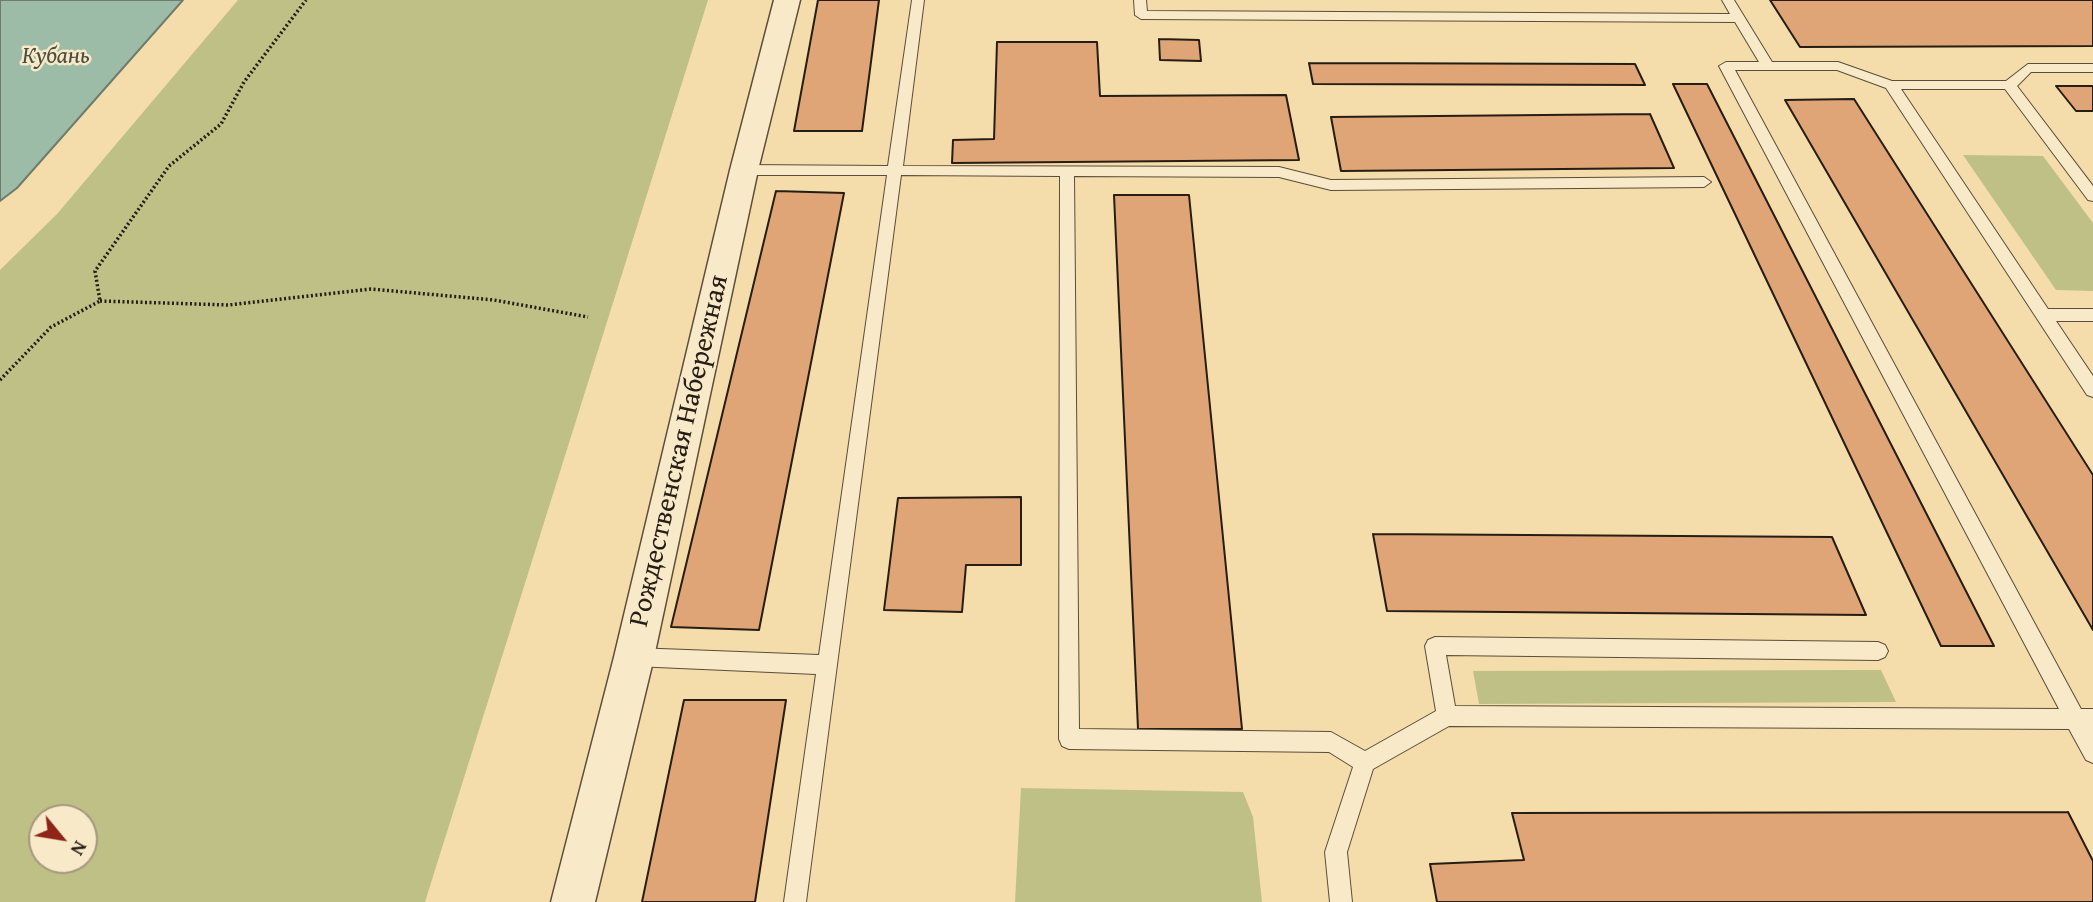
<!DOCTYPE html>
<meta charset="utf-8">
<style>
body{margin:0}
#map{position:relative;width:2093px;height:902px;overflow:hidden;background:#f4ddaa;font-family:"Gentium Book Plus",serif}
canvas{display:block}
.north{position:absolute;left:28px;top:804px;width:70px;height:70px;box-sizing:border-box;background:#f8e9c8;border:2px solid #a49780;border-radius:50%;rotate:120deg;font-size:19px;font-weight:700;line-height:28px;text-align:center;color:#261d14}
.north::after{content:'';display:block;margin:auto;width:24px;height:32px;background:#8f2418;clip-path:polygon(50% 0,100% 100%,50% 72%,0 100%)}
</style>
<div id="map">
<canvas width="2093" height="902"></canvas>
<div class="north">N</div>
</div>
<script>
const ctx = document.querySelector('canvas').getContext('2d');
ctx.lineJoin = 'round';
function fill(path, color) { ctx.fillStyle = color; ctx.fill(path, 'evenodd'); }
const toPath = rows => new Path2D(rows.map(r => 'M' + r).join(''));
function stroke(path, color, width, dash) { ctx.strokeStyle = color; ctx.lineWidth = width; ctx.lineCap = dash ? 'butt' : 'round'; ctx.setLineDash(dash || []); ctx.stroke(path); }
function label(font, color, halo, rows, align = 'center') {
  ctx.font = font + ' "Gentium Book Plus",serif'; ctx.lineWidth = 5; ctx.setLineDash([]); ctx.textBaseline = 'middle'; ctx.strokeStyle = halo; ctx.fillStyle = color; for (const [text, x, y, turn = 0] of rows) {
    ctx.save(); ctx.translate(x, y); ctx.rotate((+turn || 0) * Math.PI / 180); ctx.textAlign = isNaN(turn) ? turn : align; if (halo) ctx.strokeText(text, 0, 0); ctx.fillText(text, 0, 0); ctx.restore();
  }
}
const green = toPath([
 [238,0,708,0,425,902,0,902,0,270,57,214],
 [42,818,84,818,84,860,42,860],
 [1963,155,2043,156,2093,223,2093,291,2056,290],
 [1881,670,1896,702,1479,704,1473,671],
 [1021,788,1243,792,1253,817,1262,902,1015,902]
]);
const water = toPath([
 [0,0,183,0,17,188,0,201,0,0]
]);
const building = toPath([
 [818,0,879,0,862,131,794,131,818,0],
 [1770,0,2093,0,2093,46,1800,47,1770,0],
 [1159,39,1199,40,1201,61,1160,60,1159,39],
 [997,42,1097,42,1100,96,1286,95,1299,160,952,163,953,140,994,139,997,42],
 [1309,63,1635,64,1645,85,1313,84,1309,63],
 [1673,84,1707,84,1994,646,1941,646,1673,84],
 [2056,86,2093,86,2093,111,2076,111,2056,86],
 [1854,99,2093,475,2093,630,1785,100,1854,99],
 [1650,114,1674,168,1341,171,1331,117,1650,114],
 [776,191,844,193,759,630,671,627,776,191],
 [1114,195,1189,195,1242,729,1138,729,1114,195],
 [1021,497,1021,565,966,565,962,612,884,610,898,498,1021,497],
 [1373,534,1832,537,1866,615,1387,611,1373,534],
 [684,700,786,700,755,902,642,902,684,700],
 [2068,812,2093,861,2093,902,1437,902,1430,864,1524,860,1512,813,2068,812]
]);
const path = toPath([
 [100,301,229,305,371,289,494,300,588,317],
 [0,380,51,327,100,301,95,271,169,166,221,124,244,82,306,0]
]);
const service = toPath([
 [912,0,924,0,903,166,1279,167,1331,180,1704,177,1711,182,1704,187,1331,190,1279,177,1074,176,1079,729,1331,732,1365,751,1436,711,1425,646,1428,640,1435,637,1878,642,1885,645,1888,651,1885,657,1878,660,1446,655,1455,706,2059,709,1719,66,1726,62,1759,62,1735,22,1141,19,1135,15,1134,0,1146,0,1147,11,1730,14,1722,0,1734,0,1772,62,1838,62,1892,81,2006,81,2028,64,2093,64,2093,72,2031,72,2017,86,2093,186,2093,201,2088,200,2005,89,1901,89,2048,309,2093,309,2093,321,2056,321,2093,376,2093,397,2087,395,1886,88,1837,70,1735,70,2081,709,2093,709,2093,763,2086,760,2069,729,1449,726,1373,769,1347,852,1352,902,1330,902,1325,852,1353,767,1329,752,1069,749,1062,746,1059,739,1060,176,901,175,806,902,784,902,816,674,634,666,627,663,624,657,627,651,634,648,819,655,887,175,744,175,737,170,744,165,888,166,912,0]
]);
const minor = toPath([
 [774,0,800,0,758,170,654,657,595,902,551,902,614,657,730,170,774,0]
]);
const farWaternames = [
 ["Кубань",56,57]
];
const streetNames = [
 ["Рождественская Набережная",680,451,-77]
];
fill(green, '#bfc086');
fill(water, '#9cbca8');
stroke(water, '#6d7c6d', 2);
fill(building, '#dfa576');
stroke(building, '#261d14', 2);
stroke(service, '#5a4d3a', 2);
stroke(minor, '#5a4d3a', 3);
stroke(path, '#261d14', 3.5, [2, 2.5]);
fill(service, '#f8e9c8');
fill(minor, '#f8e9c8');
label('italic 24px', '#494d40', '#f8e9c8', farWaternames);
label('28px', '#261d14', '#f8e9c8', streetNames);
</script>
